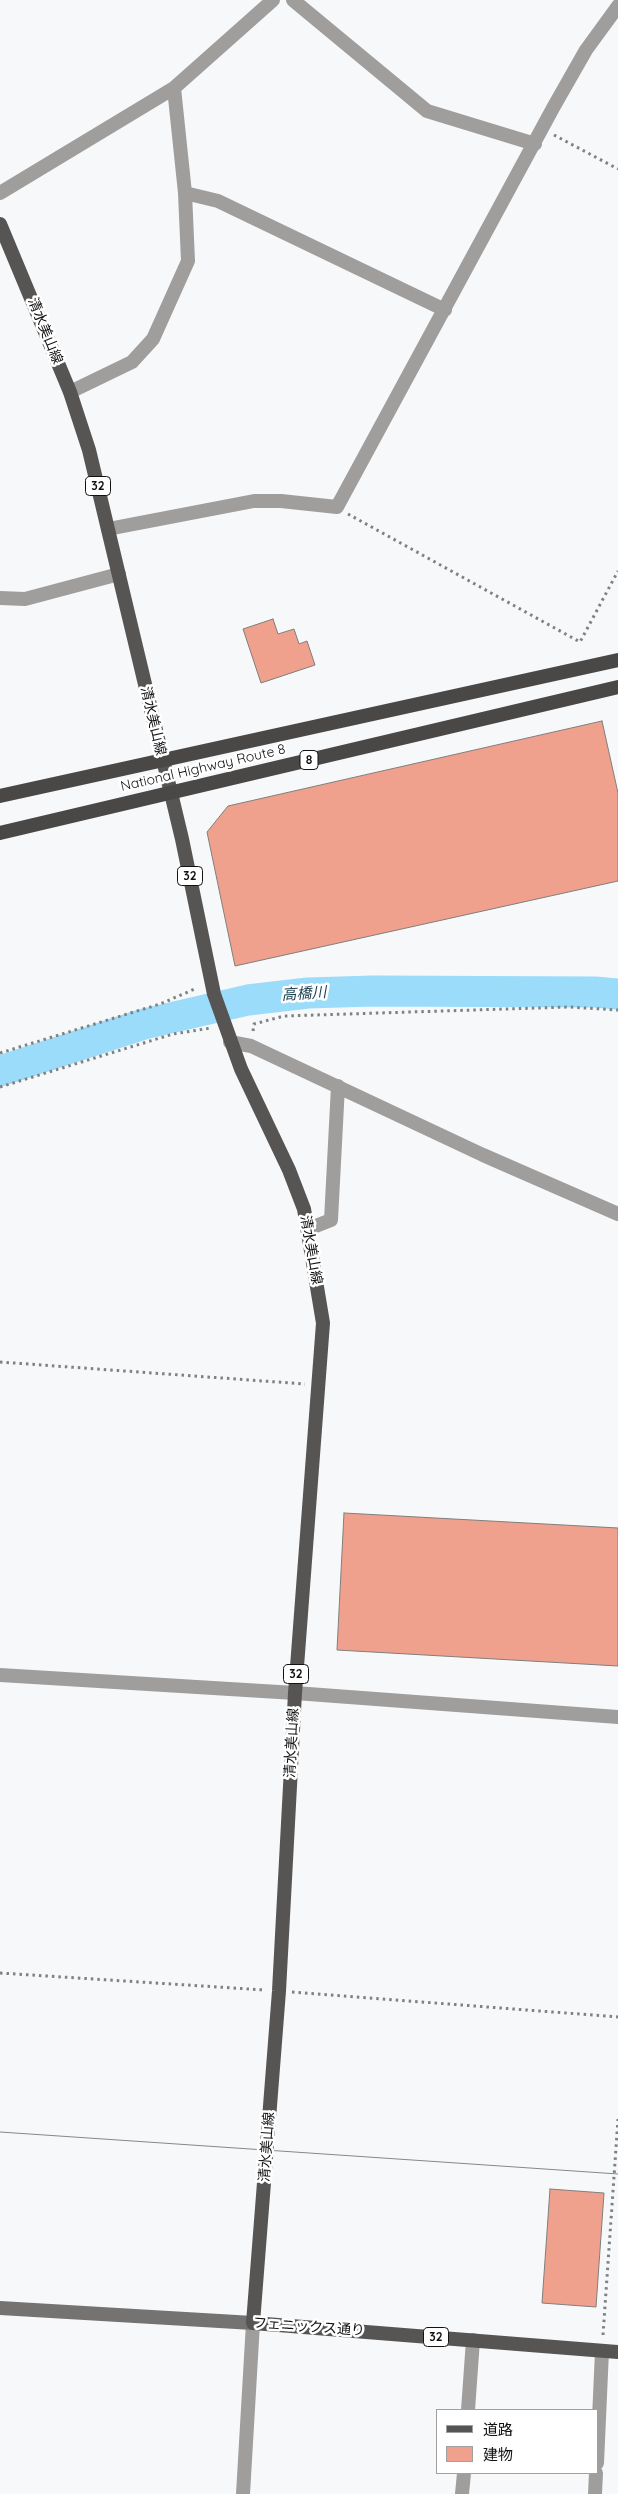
<!DOCTYPE html>
<meta charset="utf-8">
<style>
body{margin:0}
#map{position:relative;width:618px;height:2494px;overflow:hidden;background:#f6f8fa;font-family:Quicksand,"Noto Sans JP",sans-serif}
canvas{display:block}
.legend{position:absolute;left:436px;top:2409px;width:162px;height:65px;box-sizing:border-box;background:#fff;border:1px solid #a0a0a1;margin:0;padding:6px 9px;list-style:none;font-size:15px;color:#121213}
.legend li{display:flex;align-items:center;gap:10px;height:25px}
.legend b{width:25px;border:1px solid #a0a0a1}
</style>
<div id="map">
<canvas width="618" height="2494"></canvas>
<ul class="legend">
<li><b style="height:6px;background:#575554"></b>道路</li>
<li><b style="height:14px;background:#efa18e"></b>建物</li>
</ul>
</div>
<script>
const ctx = document.querySelector('canvas').getContext('2d');
ctx.lineJoin = 'round';
const toPath = rows => new Path2D(rows.map(r => 'M' + r).join(''));
function stroke(path, color, width, dash) { ctx.strokeStyle = color; ctx.lineWidth = width; ctx.lineCap = dash ? 'butt' : 'round'; ctx.setLineDash(dash || []); ctx.stroke(path); }
function fill(path, color) { ctx.fillStyle = color; ctx.fill(path, 'evenodd'); }
function label(font, color, halo, rows, align = 'center') {
  ctx.font = font + ' Quicksand,"Noto Sans JP",sans-serif'; ctx.lineWidth = 5; ctx.setLineDash([]); ctx.textBaseline = 'middle'; ctx.strokeStyle = halo; ctx.fillStyle = color; for (const [text, x, y, turn = 0] of rows) {
    ctx.save(); ctx.translate(x, y); ctx.rotate((+turn || 0) * Math.PI / 180); ctx.textAlign = isNaN(turn) ? turn : align; if (halo) ctx.strokeText(text, 0, 0); ctx.fillText(text, 0, 0); ctx.restore();
  }
}
const river = toPath([
 [0,1071,144,1024,248,1000,308,993,373,991,595,992,618,994]
]);
const building = toPath([
 [273,619,278,634,294,629,299,644,307,641,315,665,261,683,243,629,273,619],
 [602,721,618,793,618,881,235,966,207,832,228,806,602,721],
 [344,1513,618,1528,618,1666,337,1650,344,1513],
 [550,2189,604,2193,596,2307,542,2303,550,2189]
]);
const path = toPath([
 [554,135,618,169],
 [348,514,580,642,618,571],
 [253,1031,254,1024,284,1016,569,1007,618,1010],
 [0,1053,160,1004,197,988],
 [0,1087,173,1034,211,1028],
 [0,1362,305,1384],
 [0,1973,264,1990],
 [292,1992,618,2017],
 [603,2335,618,2119]
]);
const minor = toPath([
 [293,0,427,111,535,144],
 [0,193,174,88,273,0],
 [185,193,218,201,445,310],
 [70,392,132,362,153,339,188,261,185,193,174,88],
 [108,529,254,501,281,501,337,507,553,108,586,50,618,6],
 [0,598,25,599,119,574],
 [230,1042,251,1046,483,1155,618,1214],
 [308,1229,331,1220,338,1086],
 [295,1693,618,1717],
 [468,2410,473,2340],
 [597,2463,602,2351],
 [243,2494,253,2323],
 [462,2494,464,2473],
 [595,2494,596,2473]
]);
const tertiary = toPath([
 [0,1675,295,1693]
]);
const secondary = toPath([
 [0,2308,253,2323]
]);
const primary = toPath([
 [0,224,70,392,89,450,182,839,214,994,241,1069,289,1170,304,1209,323,1323,295,1693,279,1991,253,2323,618,2352]
]);
const trunk = toPath([
 [0,796,618,660],
 [0,833,618,687]
]);
const tram = toPath([
 [0,2132,618,2174]
]);
const shields = [
 [98,486,25],
 [309,760,18],
 [190,876,25],
 [296,1674,25],
 [436,2337,25]
];
const shieldNames = [
 ["32",98,486],
 ["8",309,760],
 ["32",190,876],
 ["32",296,1674],
 ["32",436,2337]
];
const streetNames = [
 ["清水美山線",45,331,68],
 ["清水美山線",153,721,77],
 ["National Highway Route 8",203,768,-13],
 ["清水美山線",311,1250,80],
 ["清水美山線",292,1743,-87],
 ["清水美山線",267,2147,-86],
 ["フェニックス通り",309,2327,4]
];
const waterNames = [
 ["高橋川",304,994,-4]
];
stroke(river, '#9adcfa', 31);
fill(building, '#efa18e');
stroke(building, '#817e7d', 1);
stroke(path, '#7f8081', 3, [2.5, 4]);
stroke(minor, '#9f9e9d', 14);
stroke(tertiary, '#9f9e9d', 14);
stroke(secondary, '#747372', 14);
stroke(primary, '#575554', 14);
stroke(trunk, '#4a4847', 14);
stroke(tram, '#868789', 1);
for (const [x, y, w] of shields) { const box = new Path2D(); box.roundRect(x - w / 2, y - 9.5, w, 19, 4); ctx.fillStyle = '#fff'; ctx.fill(box); stroke(box, '#121213', 1); }
label('bold 12px', '#121213', null, shieldNames);
label('14px', '#121213', '#fff', streetNames);
label('italic 15px', '#173e4e', '#fff', waterNames);
</script>
